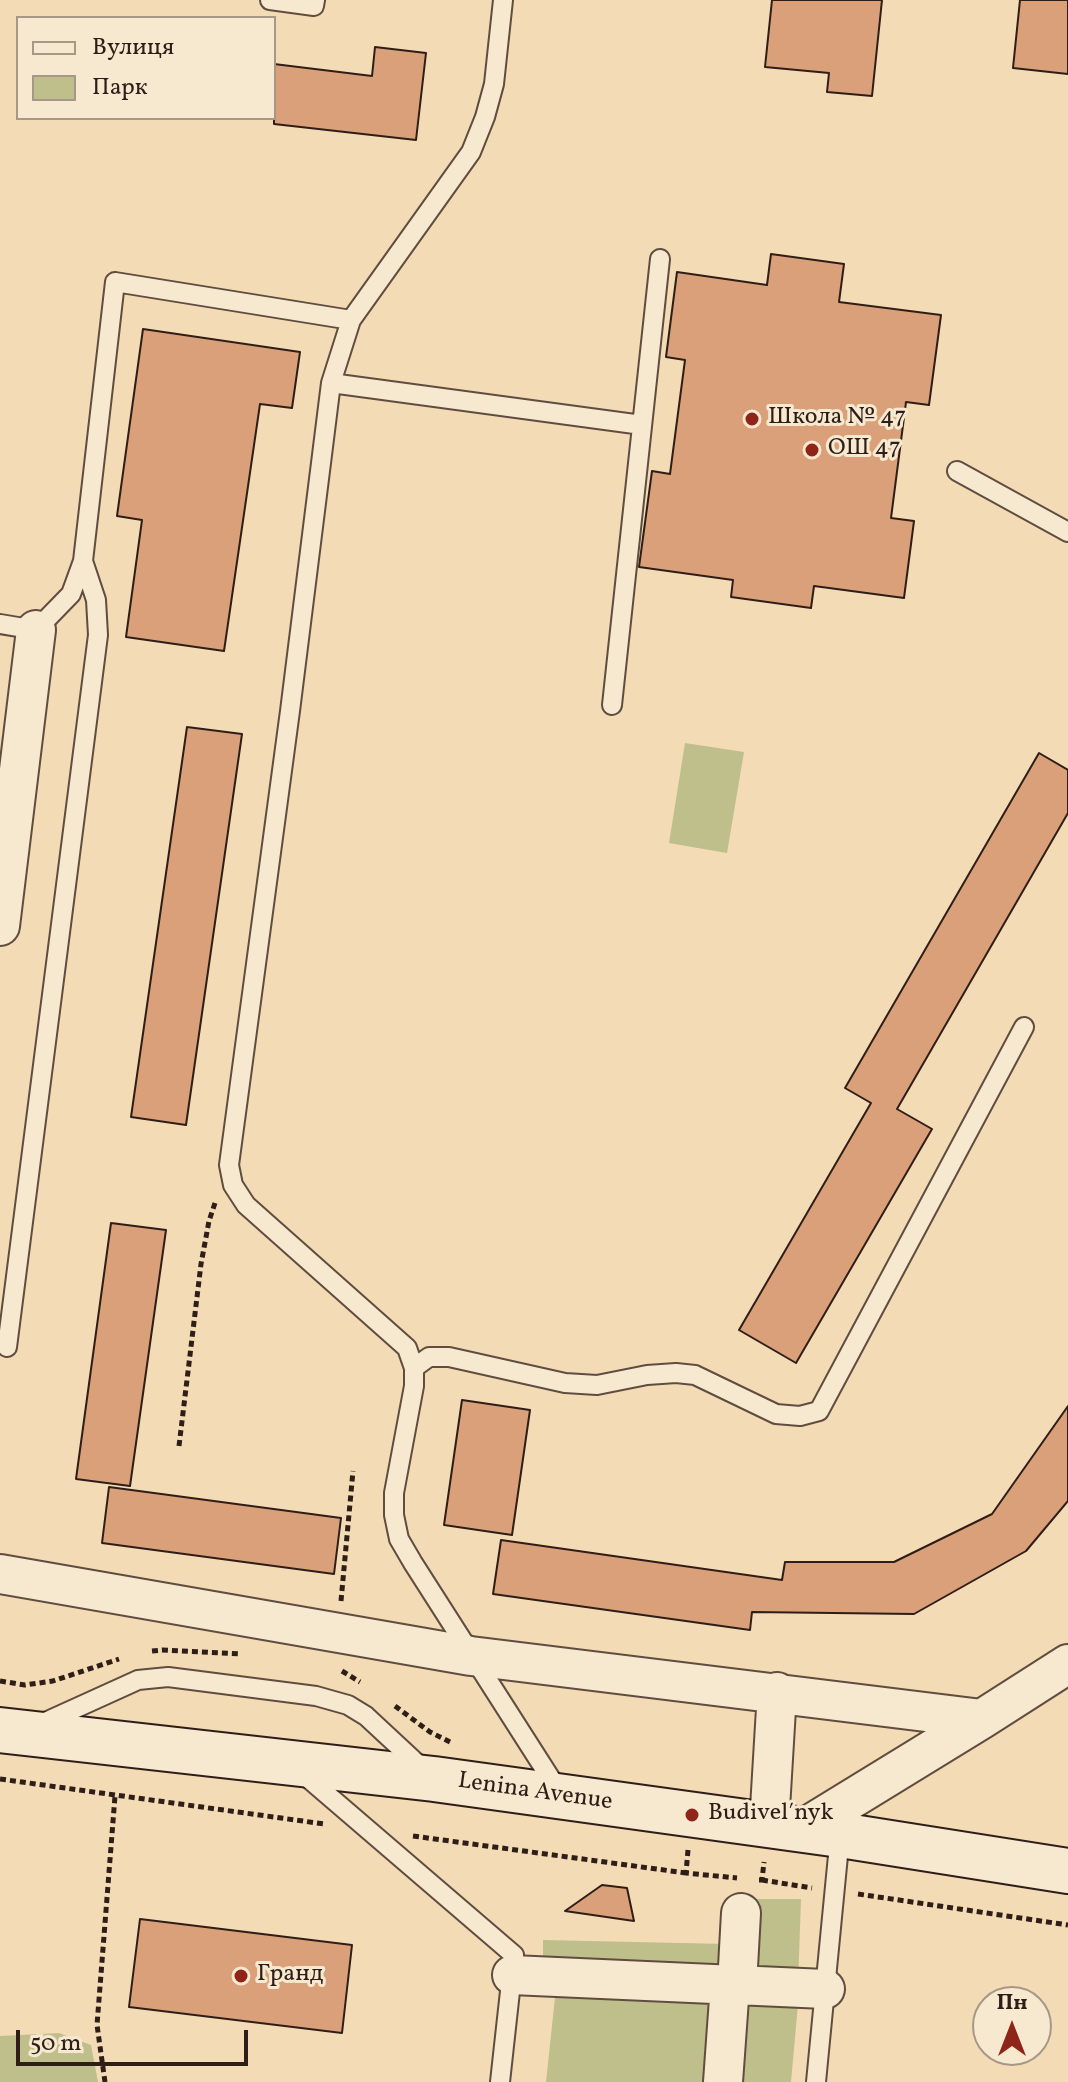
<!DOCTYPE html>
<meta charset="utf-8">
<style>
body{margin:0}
#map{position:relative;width:1068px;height:2082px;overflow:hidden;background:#f3dbb6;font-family:Vollkorn,serif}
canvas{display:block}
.legend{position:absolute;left:16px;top:16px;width:260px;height:104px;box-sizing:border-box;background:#f7e8d0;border:2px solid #a79786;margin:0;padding:10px 14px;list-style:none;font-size:24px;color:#2f1e18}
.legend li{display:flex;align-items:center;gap:16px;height:40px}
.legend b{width:40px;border:2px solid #a79786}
.north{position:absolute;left:972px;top:1986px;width:80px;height:80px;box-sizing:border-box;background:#f7e8d0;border:2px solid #a79786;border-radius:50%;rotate:0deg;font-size:22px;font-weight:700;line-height:32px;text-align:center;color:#2f1e18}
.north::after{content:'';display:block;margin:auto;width:28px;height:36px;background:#8f2418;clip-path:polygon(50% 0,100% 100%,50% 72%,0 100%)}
.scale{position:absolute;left:16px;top:2030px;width:232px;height:36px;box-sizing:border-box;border:4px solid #2f1e18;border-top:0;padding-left:10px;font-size:24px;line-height:28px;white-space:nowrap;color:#2f1e18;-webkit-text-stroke:6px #f7e8d0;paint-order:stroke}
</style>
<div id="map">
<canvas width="1068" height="2082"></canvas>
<ul class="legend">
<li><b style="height:10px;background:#f7e8d0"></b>Вулиця</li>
<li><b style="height:22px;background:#bebf8b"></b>Парк</li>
</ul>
<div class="north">Пн</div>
<div class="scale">50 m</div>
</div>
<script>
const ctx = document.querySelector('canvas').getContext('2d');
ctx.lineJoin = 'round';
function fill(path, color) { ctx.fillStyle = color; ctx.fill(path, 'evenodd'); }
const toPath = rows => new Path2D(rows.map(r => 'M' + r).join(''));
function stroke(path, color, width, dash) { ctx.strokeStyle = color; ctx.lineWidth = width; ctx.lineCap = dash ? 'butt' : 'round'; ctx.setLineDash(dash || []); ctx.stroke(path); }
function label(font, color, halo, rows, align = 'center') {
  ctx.font = font + ' Vollkorn,serif'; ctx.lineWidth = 6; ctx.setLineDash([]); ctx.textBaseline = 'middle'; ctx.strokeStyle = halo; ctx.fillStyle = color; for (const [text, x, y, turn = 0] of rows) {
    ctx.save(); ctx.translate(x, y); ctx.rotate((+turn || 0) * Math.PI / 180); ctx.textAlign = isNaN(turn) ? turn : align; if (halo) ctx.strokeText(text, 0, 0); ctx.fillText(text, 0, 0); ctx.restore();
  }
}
const green = toPath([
 [685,743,744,752,727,853,669,843],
 [753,1899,801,1899,798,1985,742,1984],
 [543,1940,727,1944,727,1974,543,1962],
 [557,1979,726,1986,716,2082,546,2082],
 [734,1990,799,1993,791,2082,727,2082],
 [59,2033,91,2045,98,2082,0,2082,0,2036]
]);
const building = toPath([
 [772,0,882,0,872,96,827,92,829,73,765,67,772,0],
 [1020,0,1068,0,1068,74,1013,68,1020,0],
 [375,47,426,53,416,140,274,124,274,64,372,76,375,47],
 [771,254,844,264,839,302,941,315,929,405,906,402,891,518,914,521,904,598,814,586,811,608,731,597,733,580,639,567,652,471,670,474,685,360,666,357,677,272,767,285,771,254],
 [143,329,300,352,292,408,260,404,224,651,126,637,142,520,117,516,143,329],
 [187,727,242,734,186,1125,131,1117,187,727],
 [1039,753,1068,770,1068,813,897,1109,932,1129,796,1363,739,1330,871,1103,845,1088,1039,753],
 [111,1223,166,1230,130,1486,76,1479,111,1223],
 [462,1400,530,1410,512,1535,444,1525,462,1400],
 [1068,1406,1068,1501,1026,1551,914,1614,752,1612,750,1630,493,1594,501,1540,782,1580,785,1562,894,1562,992,1514,1068,1406],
 [109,1487,341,1518,334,1574,102,1543,109,1487],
 [602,1885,627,1888,634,1921,565,1911,602,1885],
 [140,1919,352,1945,342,2033,129,2007,140,1919]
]);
const path = toPath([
 [179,1446,201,1264,209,1221,215,1203],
 [341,1601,353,1471],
 [152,1651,162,1650,241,1654],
 [342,1671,360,1682],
 [0,1681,25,1685,53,1681,119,1659],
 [395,1706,430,1732,450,1742],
 [0,1779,324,1824],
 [413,1836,686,1873],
 [688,1850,686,1873,737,1878],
 [759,1880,762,1880,764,1862],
 [762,1880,812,1888],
 [858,1894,1068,1925],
 [105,2082,97,2025,115,1796]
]);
const lane = toPath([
 [270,0,314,6,315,0],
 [503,0,494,84,485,117,471,152,351,320,331,383,290,711,229,1165,233,1185,246,1205,407,1348,414,1368,414,1386,394,1493,394,1515,399,1539,413,1563,558,1790],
 [331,383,642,425],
 [957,471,1068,532],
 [0,624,36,630,71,594,83,561,115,282,351,320],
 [612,705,660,259],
 [7,1347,98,635,96,600,83,561],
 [414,1368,429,1357,449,1357,565,1383,597,1385,647,1375,676,1373,695,1375,776,1414,800,1416,819,1411,1024,1027],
 [41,1724,138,1680,168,1677,316,1696,348,1705,366,1716,423,1769],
 [302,1773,514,1955,500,2082],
 [816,2082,840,1835]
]);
const street = toPath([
 [0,926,36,630],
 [0,1574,471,1656,982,1719],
 [769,1825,777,1692],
 [801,1830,982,1719,1068,1664],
 [512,1975,825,1989],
 [737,1985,741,1913],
 [723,2082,730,1985]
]);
const secondary = toPath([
 [0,1730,434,1779,840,1835,1068,1871]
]);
const markers = [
 [752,419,8,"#8f2418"],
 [812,450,8,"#8f2418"],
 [692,1815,8,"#8f2418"],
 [241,1976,8,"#8f2418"]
];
const poiNames = [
 ["Школа № 47",768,419],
 ["ОШ 47",828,450],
 ["Budivelʹnyk",708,1815],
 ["Гранд",257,1976]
];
const streetNames = [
 ["Lenina Avenue",535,1793,8]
];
fill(green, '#bebf8b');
fill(building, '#daa079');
stroke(building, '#2f1e18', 2);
stroke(lane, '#604d40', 22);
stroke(street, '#604d40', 42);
stroke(secondary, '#2f1e18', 48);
stroke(path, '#2f1e18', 5, [6, 4]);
stroke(lane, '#f7e8d0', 18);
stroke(street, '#f7e8d0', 38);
stroke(secondary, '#f7e8d0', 44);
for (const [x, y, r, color] of markers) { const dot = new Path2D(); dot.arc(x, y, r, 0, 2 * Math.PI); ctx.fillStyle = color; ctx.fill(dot); stroke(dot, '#f7e8d0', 3); }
label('24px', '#2f1e18', '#f7e8d0', poiNames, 'left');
label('24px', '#2f1e18', '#f7e8d0', streetNames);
</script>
